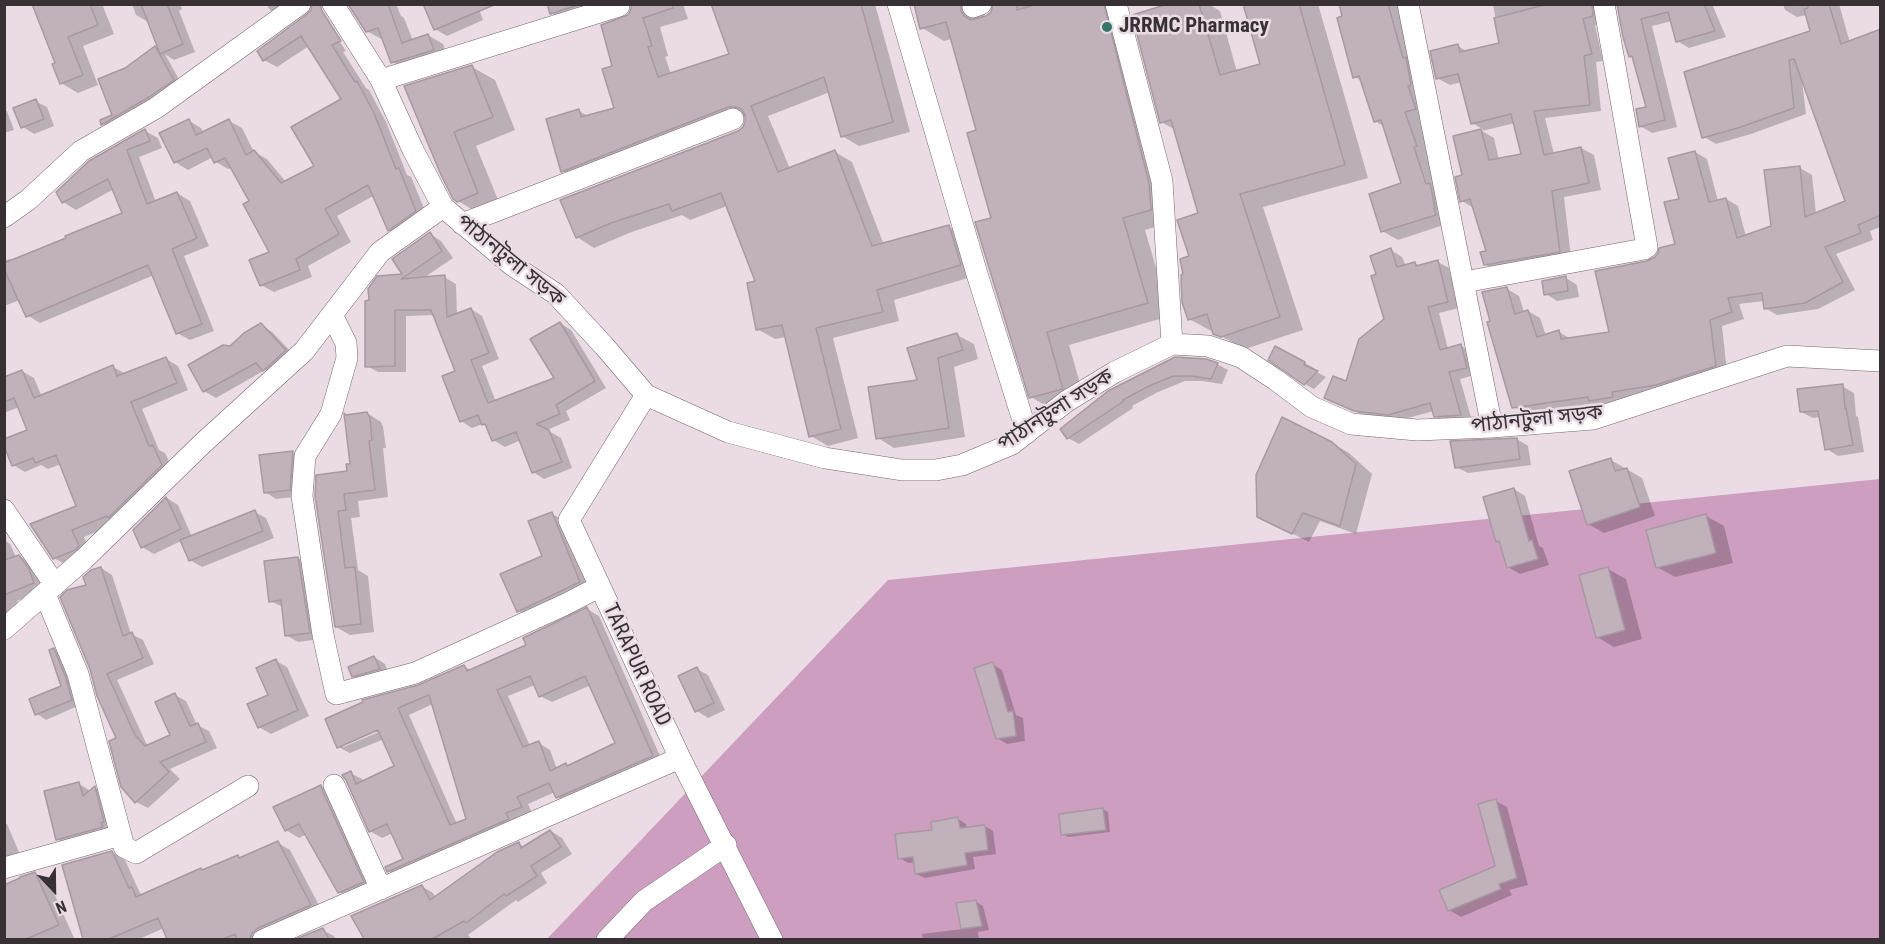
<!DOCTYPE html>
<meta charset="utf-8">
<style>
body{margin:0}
#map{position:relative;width:1885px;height:944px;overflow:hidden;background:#eadbe5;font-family:"Roboto Condensed",sans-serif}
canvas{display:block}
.frame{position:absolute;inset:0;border:6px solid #373136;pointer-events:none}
.north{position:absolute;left:24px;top:860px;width:60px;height:60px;-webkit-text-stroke:4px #eadbe5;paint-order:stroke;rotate:158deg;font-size:16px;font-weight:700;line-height:24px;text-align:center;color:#373136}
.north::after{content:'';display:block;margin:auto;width:21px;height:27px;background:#373136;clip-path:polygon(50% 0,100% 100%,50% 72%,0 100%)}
</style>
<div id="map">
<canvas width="1885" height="944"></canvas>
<div class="frame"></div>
<div class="north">N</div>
</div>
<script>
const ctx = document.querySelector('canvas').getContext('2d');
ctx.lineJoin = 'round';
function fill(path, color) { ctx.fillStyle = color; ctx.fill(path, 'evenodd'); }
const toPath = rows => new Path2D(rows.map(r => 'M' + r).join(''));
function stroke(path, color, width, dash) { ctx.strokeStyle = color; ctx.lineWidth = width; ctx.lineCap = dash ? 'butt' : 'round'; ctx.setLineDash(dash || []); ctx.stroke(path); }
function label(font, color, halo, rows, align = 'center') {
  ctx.font = font + ' "Roboto Condensed","Noto Sans Bengali",sans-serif'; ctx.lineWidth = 5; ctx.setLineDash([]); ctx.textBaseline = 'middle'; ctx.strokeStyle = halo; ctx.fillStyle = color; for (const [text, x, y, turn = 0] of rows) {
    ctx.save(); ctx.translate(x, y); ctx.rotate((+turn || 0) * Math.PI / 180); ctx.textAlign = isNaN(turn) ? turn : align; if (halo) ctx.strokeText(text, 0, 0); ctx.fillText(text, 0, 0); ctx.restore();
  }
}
const green = toPath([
 [1880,479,1880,939,546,940,888,580]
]);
const shadow = toPath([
 [34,4,102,4,114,34,83,46,98,85,78,93,61,83,57,64],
 [132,4,180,4,182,9,179,11,195,52,174,60,165,54,182,85,112,129,103,124,114,116,126,70,155,48,161,51,150,23,136,15],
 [266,4,300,4,282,17,270,10],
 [350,4,396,4,401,16,404,18,413,41,428,35,443,44,448,59,408,71,393,62,383,40,367,31],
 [477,4,483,20,447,36,435,29],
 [548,4,629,4,569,23,551,13],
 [633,4,683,4,688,19,660,27,668,56,665,57,671,74,730,55,713,4,875,4,910,132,859,146,842,136,830,92,768,116,790,169,835,152,852,162,884,245,949,227,967,237,978,275,894,300,899,321,833,338,858,438,828,446,811,436,786,337,775,339,757,329,757,282,727,206,690,220,682,215,629,233,594,248,577,237,744,127,747,116,580,181,562,171,579,111,588,116,616,109,614,67],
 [915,4,1125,4,1173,222,1145,230,1170,316,1069,345,1085,401,1053,410,1031,397,993,219,978,131,952,39,944,41,922,28],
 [995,7,992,14,983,18,986,11],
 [1173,4,1208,4,1220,11,1237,72,1262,65,1244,4,1318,4,1368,178,1263,207,1303,330,1245,349,1189,319,1191,257,1200,214,1176,130,1161,122],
 [1341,4,1402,4,1430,117,1420,121,1450,223,1398,240,1382,231,1403,184,1385,127,1375,121,1362,81,1355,77],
 [1493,4,1605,4,1605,23,1595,25,1603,61,1596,62,1601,111,1545,118,1554,154,1581,148,1594,155,1601,190,1564,197,1571,258,1497,272,1485,264,1488,252,1474,208,1462,201,1464,176,1454,137,1484,130,1472,123,1462,82,1450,85,1437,78,1458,46,1468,52,1500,44],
 [1515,123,1523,155,1499,160,1494,138,1482,131],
 [1619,4,1712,4,1726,37,1689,48,1677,41,1672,21,1652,26,1677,127,1652,133,1640,126,1648,108,1634,58,1630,56],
 [1783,4,1839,4,1850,43,1880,31,1880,227,1870,231,1873,240,1836,254,1855,290,1818,309,1777,315,1765,308,1764,301,1739,304,1744,319,1722,326,1727,372,1669,391,1623,398,1624,404,1602,407,1596,404,1526,414,1514,407,1492,322,1507,289,1519,296,1524,312,1528,311,1540,318,1546,336,1559,332,1571,339,1611,333,1647,263,1676,245,1681,200,1695,152,1707,159,1718,201,1726,199,1738,206,1746,237,1772,227,1800,168,1812,175,1816,214,1847,202,1802,81,1806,114,1751,134,1716,144,1704,137,1812,32,1807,15,1797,17,1785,10],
 [324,18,346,51,343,52,366,88,369,90,386,122,407,175,411,177,428,218,402,237,389,230,375,195,337,216,351,242,308,266,312,277,274,292,261,285,272,253,251,202,232,168,228,169,216,162,213,157,188,170,175,162,189,121,201,128,204,133,229,121,242,128,254,152,267,159,286,182,316,166,343,100,309,46,277,67,264,60],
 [472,67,495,80,515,130,476,146,501,207,482,215,458,201,442,174],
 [35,101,47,107,54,126,34,134,23,127],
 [4,110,7,111,14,130,4,133],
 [145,131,158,138,162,148,139,157,156,202,177,193,190,201,209,246,184,256,214,331,190,340,177,333,154,275,40,323,27,315,20,300,4,306,4,261,10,259,13,261,123,213,114,189,76,210,63,202],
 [430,234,441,241,453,258,422,279,444,277,456,284,457,315,471,309,482,316,499,359,482,366,496,402,556,379,560,323,571,330,606,388,566,411,570,420,547,430,561,438,572,468,544,479,533,472,521,440,505,447,493,440,488,426,483,424,472,428,461,421,457,372,435,315,406,316,406,372,378,372,367,366,367,302,404,275],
 [1391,250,1402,257,1406,266,1415,263,1420,266,1438,262,1449,268,1459,308,1439,313,1448,349,1461,346,1472,352,1478,374,1460,379,1472,421,1446,422,1435,416,1434,411,1400,420,1367,417,1326,398,1347,383,1386,320,1378,275],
 [1566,278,1577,285,1579,297,1557,301,1546,294],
 [261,325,272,332,296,357,276,376,265,370,216,398,204,391,190,365,230,347],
 [957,335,974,344,978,359,954,367,965,437,894,448,878,438,919,381],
 [1276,348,1305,363,1314,368,1313,370,1326,377,1314,389,1305,384],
 [166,359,178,366,188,390,142,409,159,450,165,453,174,472,119,523,84,537,90,553,66,565,54,558,78,506,61,464,48,469,41,465,25,472,13,465,29,430,19,407,4,413,4,374,6,378,22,371,34,378,42,397,113,367,126,374],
 [1217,364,1228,370,1222,384,1202,381,1185,381,1158,392,1132,406,1133,408,1079,444,1068,438,1109,392],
 [1842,386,1854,393,1856,416,1858,417,1864,452,1838,456,1827,449,1821,417,1813,418,1801,412],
 [367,413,381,422,383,427,386,448,383,448,388,497,358,501,360,517,351,518,358,570,368,576,374,632,350,635,336,627,316,495,349,472],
 [1517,439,1528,446,1531,465,1468,473,1456,467],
 [1332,443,1349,453,1372,474,1356,534,1320,521,1309,542,1258,516],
 [293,453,305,459,301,496,276,499,265,492,261,457],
 [1611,460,1642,478,1655,516,1604,533,1588,524],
 [1514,489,1525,496,1539,546,1543,548,1549,565,1520,574,1508,567,1501,543,1497,541],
 [167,498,178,505,192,537,255,512,266,518,274,538,202,567,190,560,181,541,154,554,142,547],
 [552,514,568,523,596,592,535,621,518,611,544,557],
 [1706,516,1724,526,1733,563,1675,577,1657,567],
 [4,540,10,544,16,557,19,556,31,563,45,590,17,601,20,608,5,614],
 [298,558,310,565,321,639,298,642,286,635,283,607,270,601],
 [101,568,112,575,131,634,143,640,154,664,117,680,146,743,149,746,172,736,175,695,186,701,197,725,209,731,217,748,170,769,180,779,148,808,136,802,118,738,88,586],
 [1608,569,1626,579,1642,639,1614,647,1597,637],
 [587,609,599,616,663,763,568,804,557,797,555,792,528,804,532,813,400,877,388,871,405,860,393,833,382,838,370,831,350,773,362,779,363,782,396,767,384,739,350,753,338,747,419,687,464,666,472,671,528,646],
 [535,685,540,696,552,702,591,685,617,744,569,767,566,765,557,769,550,750,539,743,530,746,508,696],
 [433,704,468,819,457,824,409,715],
 [384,726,386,729,343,747,343,743],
 [53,650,63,655,80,705,46,720,37,714,62,687],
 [374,657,385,664,390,676,365,682,353,676],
 [276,661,287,667,309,716,271,734,259,727,270,695],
 [992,664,1002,670,1016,715,1023,718,1025,741,1007,744,997,738],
 [697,669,708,675,725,710,708,718,697,711],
 [79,784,91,791,95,788,106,794,115,828,68,846,57,839],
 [321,786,335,794,377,890,353,900,339,892,307,834,299,838,286,830,275,807],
 [1496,801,1507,807,1528,885,1509,890,1512,895,1461,917,1449,910,1497,867],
 [1103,809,1108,812,1110,832,1068,837,1063,834],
 [958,819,966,824,967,829,985,826,993,831,996,854,973,857,975,869,925,878,916,874,915,862,908,863,900,858],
 [4,823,7,824,21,857,4,863],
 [551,831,562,838,572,854,541,873,547,883,518,902,516,900,468,935,472,940,366,940,353,916,421,886,433,893,436,898,519,844,525,847],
 [278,843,290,850,323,913,266,940,169,940,164,928,137,940,84,940,64,866,112,852,125,860,140,893,143,895,238,857,241,859],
 [35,874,49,882,75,940,8,940,4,932],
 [975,901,983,906,989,930,978,932,979,940,923,940,922,934,962,929],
 [322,930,334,936,336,940,300,940]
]);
const building = toPath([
 [32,4,90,4,98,25,68,37,83,75,60,84,52,64,55,63,32,4],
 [141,4,167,4,183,44,160,54,141,4],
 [312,4,320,4,322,11,341,41,332,45,355,82,357,81,374,113,396,169,399,168,416,211,388,231,368,185,325,209,339,234,296,259,300,270,260,286,249,260,269,252,243,204,249,201,225,158,214,163,207,148,174,163,159,133,189,119,196,135,229,119,246,155,254,150,281,183,314,166,291,127,341,99,301,36,263,61,257,51,307,14,311,10,312,4],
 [348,4,388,4,402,43,428,34,434,50,391,63,378,28,366,32,348,4],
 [423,4,494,4,494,5,434,30,423,4],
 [547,4,581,4,550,14,547,4],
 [631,4,673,4,673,8,643,18,652,46,648,47,658,77,729,54,711,4,861,4,893,122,841,137,824,77,751,106,778,172,835,150,872,246,949,225,961,265,877,290,883,312,816,328,841,429,809,437,782,325,756,330,747,283,755,281,721,193,672,211,669,204,611,223,576,238,560,200,738,131,743,127,745,122,745,115,741,109,736,107,728,107,561,172,546,119,579,109,581,117,614,108,602,69,612,66,601,25,628,15,631,9,631,4],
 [914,4,961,4,961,11,964,16,971,20,986,16,991,12,993,4,1017,4,1017,10,1037,4,1104,4,1149,183,1151,210,1123,218,1148,303,1047,332,1063,389,1029,398,975,222,991,218,967,133,976,130,946,22,920,29,914,4],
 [1168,4,1199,4,1220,75,1260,64,1243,4,1299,4,1345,165,1240,194,1280,317,1221,337,1213,334,1207,314,1188,320,1182,302,1181,275,1183,274,1180,259,1189,256,1177,220,1198,213,1171,120,1160,123,1132,15,1168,4],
 [1339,4,1388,4,1403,58,1406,57,1411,85,1408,86,1416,109,1405,112,1417,146,1414,147,1426,184,1430,183,1435,208,1434,208,1436,215,1381,232,1369,194,1401,183,1381,120,1374,122,1359,76,1353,78,1337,18,1342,16,1339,4],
 [1548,4,1592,4,1593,16,1583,19,1592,54,1584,56,1590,105,1534,111,1544,155,1581,147,1589,183,1552,191,1560,252,1484,265,1480,252,1486,251,1470,199,1460,202,1455,177,1462,175,1453,136,1481,129,1489,160,1521,154,1511,114,1471,124,1458,74,1436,79,1430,51,1458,44,1460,52,1499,43,1494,18,1548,4],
 [1617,4,1704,4,1715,31,1676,42,1668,12,1641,19,1665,120,1639,127,1636,109,1646,107,1632,56,1629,57,1623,37,1617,4],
 [1807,4,1829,4,1841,44,1881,29,1881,215,1858,225,1861,233,1825,247,1843,282,1805,303,1764,309,1762,293,1728,298,1732,312,1710,320,1716,366,1656,385,1612,392,1613,397,1589,401,1588,397,1512,408,1487,322,1490,321,1482,292,1507,287,1515,314,1528,310,1537,337,1559,330,1561,339,1609,332,1595,271,1647,261,1655,257,1658,253,1659,248,1675,244,1664,202,1679,199,1668,158,1695,151,1709,202,1726,198,1737,238,1771,226,1764,170,1800,166,1805,217,1845,201,1794,59,1789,60,1794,108,1738,128,1702,138,1684,72,1810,31,1804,9,1808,8,1807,4],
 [155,46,174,80,149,97,101,125,100,120,112,115,98,79,125,68,155,46],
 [472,65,493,117,454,132,478,193,457,202,453,199,441,175,404,86,472,65],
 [36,99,44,119,21,128,13,108,36,99],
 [145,129,150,141,127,150,147,204,177,192,197,238,172,249,202,324,176,334,148,265,26,317,4,269,4,263,66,238,65,236,122,213,108,179,62,203,56,192,89,161,145,129],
 [430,232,442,251,401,279,445,275,447,317,471,308,489,353,471,360,488,403,554,378,530,339,560,322,595,381,556,405,560,414,536,424,549,430,562,462,532,473,516,432,492,441,485,424,482,425,478,415,460,422,442,376,455,371,431,310,395,310,395,366,365,367,365,301,369,300,368,289,377,276,402,274,392,259,430,232],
 [1391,248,1397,267,1415,262,1416,266,1438,260,1448,302,1428,307,1440,350,1461,344,1467,368,1449,372,1461,415,1434,417,1430,403,1388,415,1354,411,1324,398,1333,376,1346,381,1359,339,1384,319,1371,276,1376,274,1370,256,1391,248],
 [1566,276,1568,291,1544,295,1542,281,1566,276],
 [261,323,286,350,263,371,256,363,203,392,188,365,223,345,230,346,244,333,261,323],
 [957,333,963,350,938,358,949,428,876,439,868,387,917,380,907,348,957,333],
 [1275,346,1305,362,1304,365,1318,371,1304,385,1268,360,1275,346],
 [166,357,177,383,131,402,149,446,153,445,162,465,108,518,107,516,72,530,79,546,75,550,53,559,30,524,76,506,56,455,35,463,33,458,12,466,4,446,4,439,27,430,14,398,4,402,4,377,22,370,34,398,113,365,117,376,166,357],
 [1175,357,1206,359,1218,363,1211,379,1191,376,1173,376,1147,387,1123,400,1124,401,1067,439,1060,429,1108,391,1175,357],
 [1843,384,1845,409,1846,408,1853,445,1825,450,1818,411,1800,412,1797,389,1843,384],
 [367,412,370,418,372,440,369,441,375,490,344,494,346,510,338,511,345,568,355,567,361,624,335,627,315,496,316,475,347,471,346,464,350,464,344,413,346,415,367,412],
 [1282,417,1332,442,1356,464,1340,526,1303,513,1292,534,1257,517,1256,475,1282,417],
 [1517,438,1520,459,1455,468,1450,441,1517,438],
 [293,451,290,490,264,493,259,455,293,451],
 [1611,458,1615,471,1627,468,1640,507,1587,525,1569,471,1611,458],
 [1514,488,1529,541,1532,540,1538,559,1507,568,1499,541,1496,542,1483,497,1514,488],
 [166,497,181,529,141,548,133,530,166,497],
 [255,510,263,531,189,561,180,540,255,510],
 [552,512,580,582,517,612,500,574,542,556,528,521,552,512],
 [1706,514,1716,553,1656,568,1646,530,1706,514],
 [19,555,29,569,34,583,4,595,4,560,19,555],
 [298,557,310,633,285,636,281,600,269,602,264,561,298,557],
 [101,567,123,636,132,632,143,658,107,674,135,735,145,746,170,735,155,702,175,693,190,726,198,723,206,742,160,762,169,772,135,803,121,787,109,741,116,738,97,696,90,669,60,597,67,590,86,585,83,577,91,570,101,567],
 [1608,567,1625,630,1596,638,1579,575,1608,567],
 [587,607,653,756,556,798,549,783,517,797,522,807,506,813,509,819,387,872,385,867,403,859,387,824,369,832,346,780,342,775,351,771,356,784,394,766,378,730,337,748,325,719,363,702,362,700,418,685,464,665,467,671,526,645,523,638,587,607],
 [530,676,539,697,585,676,615,743,567,766,566,763,550,771,539,741,523,747,497,690,530,676],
 [429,695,466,819,450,825,398,708,429,695],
 [54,648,66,678,72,700,35,715,29,699,61,686,49,650,54,648],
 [374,656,380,669,352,677,348,667,374,656],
 [276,659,298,710,258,728,247,704,268,695,256,668,276,659],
 [993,662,1008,712,1013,711,1016,736,996,739,974,668,993,662],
 [697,667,714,703,695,712,678,676,697,667],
 [79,782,83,796,95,786,104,822,101,823,103,827,56,840,44,791,79,782],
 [321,785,322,790,364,882,338,893,299,824,285,831,273,807,321,785],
 [1496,799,1517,878,1499,884,1501,889,1448,911,1439,890,1495,866,1478,804,1496,799],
 [1103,808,1106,830,1061,835,1059,814,1103,808],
 [958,817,960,828,985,825,988,850,965,853,967,865,915,874,913,857,898,859,895,834,932,830,931,822,958,817],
 [550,830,561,847,531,866,537,876,506,896,504,894,466,923,464,921,432,939,364,939,351,916,422,885,430,900,497,852,519,842,521,848,550,830],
 [278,841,311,905,258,928,252,933,250,939,237,939,235,934,223,939,167,939,158,918,109,939,83,939,62,865,112,851,129,888,132,887,136,897,201,868,202,870,238,855,239,858,278,841],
 [35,872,59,925,26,939,4,939,4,885,20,878,20,877,35,872],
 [976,900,982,926,961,929,956,903,976,900],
 [323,928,329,939,296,939,323,928]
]);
const street = toPath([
 [333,4,381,80,413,150,443,207,512,265,556,294,605,347,646,395,728,432,825,458,902,470,936,470,962,465,1012,444,1067,401,1115,372,1172,344,1208,346,1241,357,1276,380,1312,407,1351,424,1417,430,1492,427,1593,419,1787,356,1880,361],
 [898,4,977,274,1027,433],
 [1116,4,1162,181,1172,344],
 [1408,4,1492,427],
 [973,7,981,4],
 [381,80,619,6],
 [4,217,28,200,81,151,156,108,300,4],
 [462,224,733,119],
 [1464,282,1644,249,1647,247,1604,4],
 [332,315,346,343,347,358,331,414,305,456,302,496,323,635,336,694,415,673,564,605,599,587],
 [646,395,569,520,680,758,772,940],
 [4,510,55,585],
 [45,594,78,674,124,847,136,853,248,786],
 [4,629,84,559,202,444,304,351,380,252,443,207],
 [334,785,381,889],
 [4,868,121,835],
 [263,940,680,758],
 [607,940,644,901,726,845]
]);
const markers = [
 [1107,27,6,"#347668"]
];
const poiNames = [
 ["JRRMC Pharmacy",1119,27]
];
const streetNames = [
 ["পাঠানটুলা সড়ক",510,261,39],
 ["পাঠানটুলা সড়ক",1056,411,-33],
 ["পাঠানটুলা সড়ক",1537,420,-6],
 ["TARAPUR ROAD",636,665,65]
];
fill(green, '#cd9ec0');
fill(shadow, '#0003');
fill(building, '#c0b1bb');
stroke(building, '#a798a2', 1.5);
stroke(street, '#746670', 22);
stroke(street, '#fff', 21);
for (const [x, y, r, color] of markers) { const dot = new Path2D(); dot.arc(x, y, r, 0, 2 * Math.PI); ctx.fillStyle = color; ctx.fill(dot); stroke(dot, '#eadbe5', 2); }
label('bold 21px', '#373136', '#eadbe5', poiNames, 'left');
label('21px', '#373136', '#eadbe5', streetNames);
</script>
